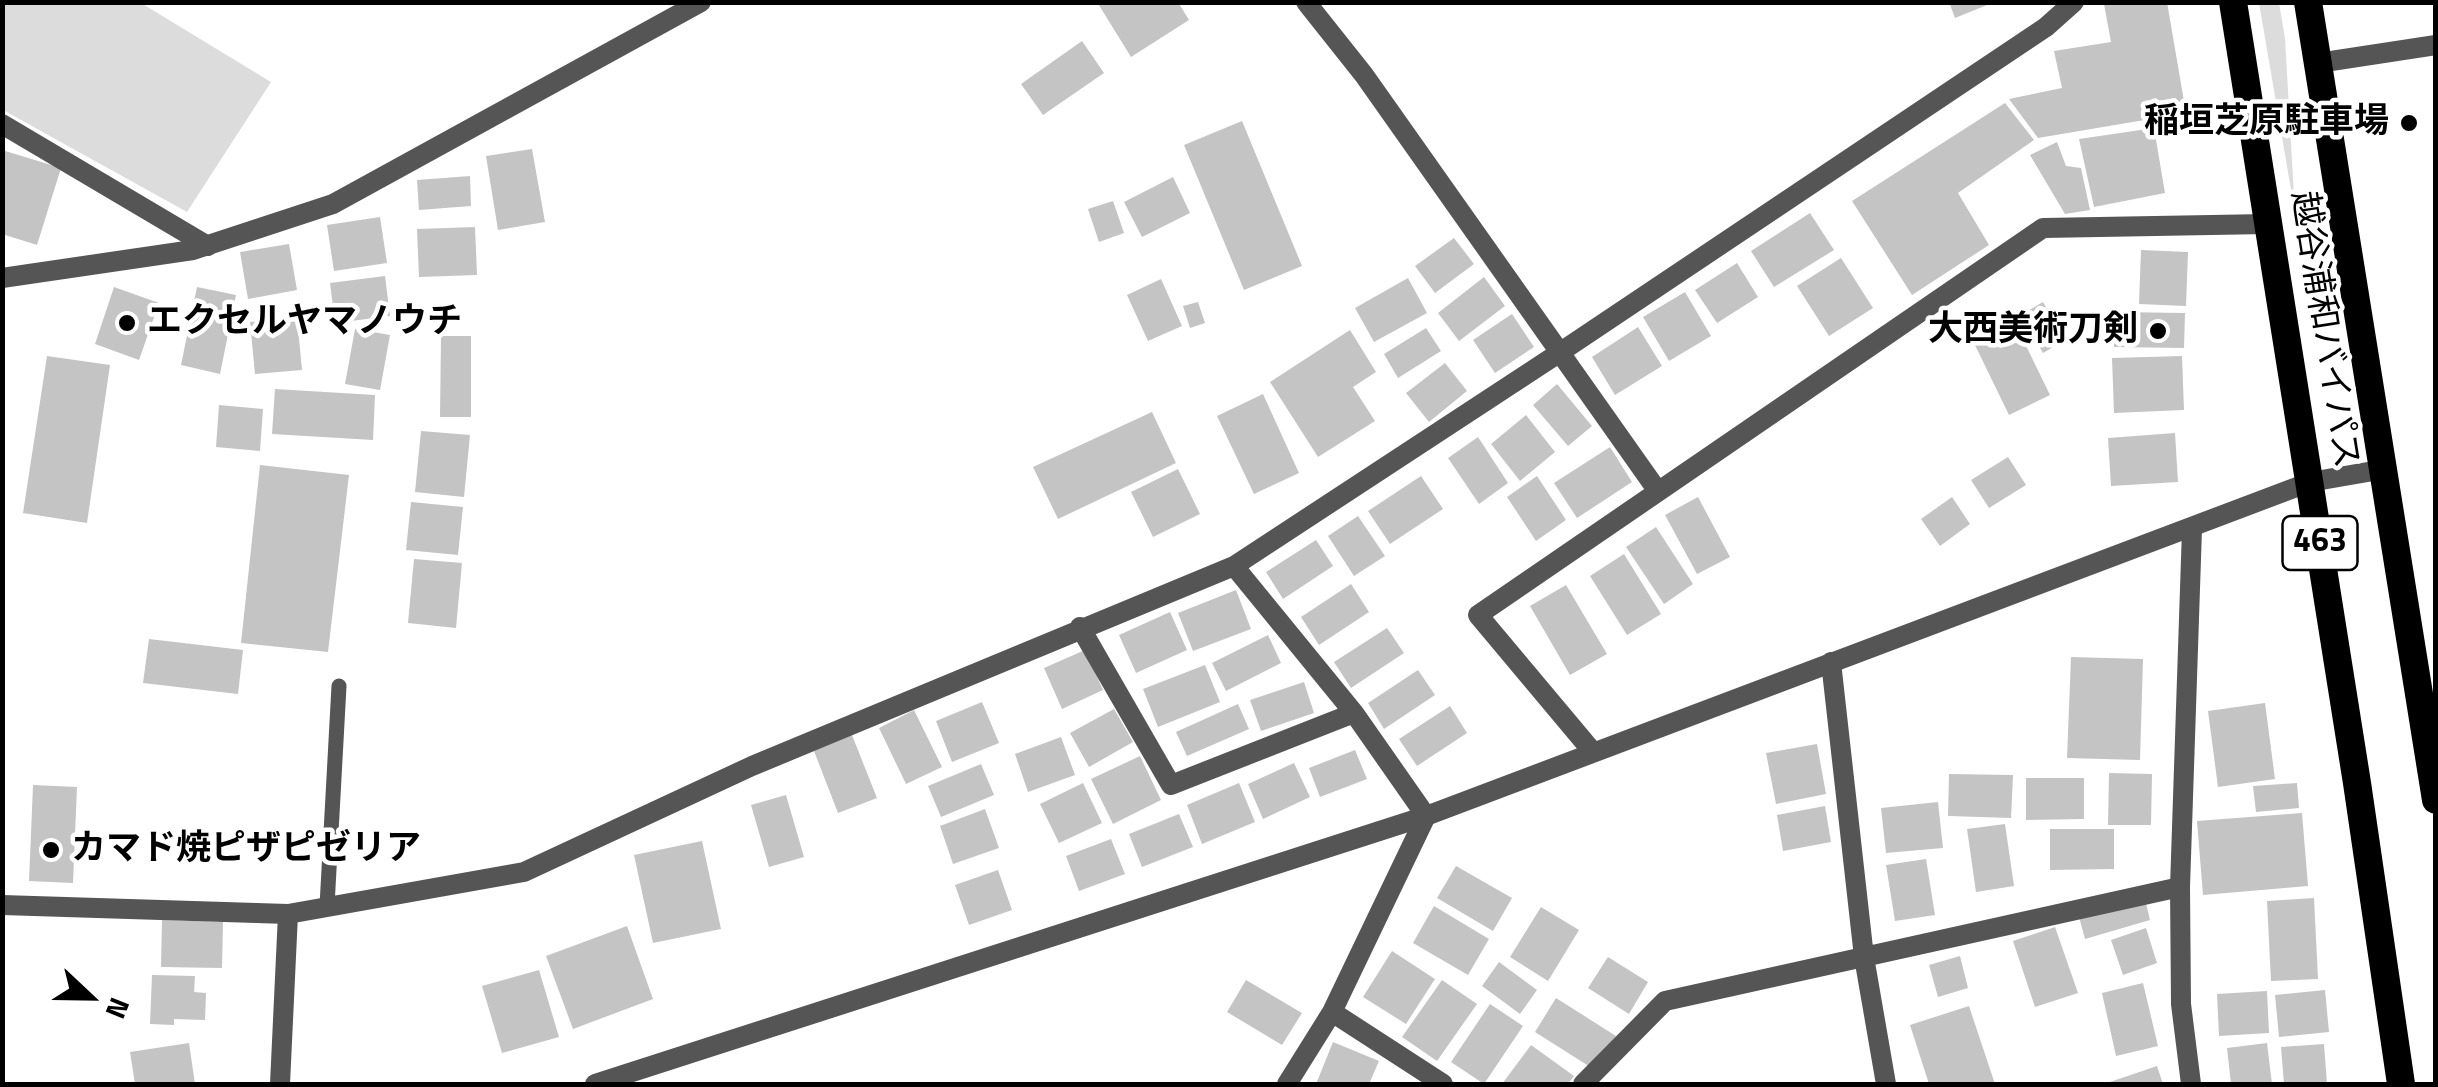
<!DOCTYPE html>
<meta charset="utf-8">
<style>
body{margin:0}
#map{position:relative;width:2438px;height:1087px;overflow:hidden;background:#fff;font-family:"Titillium Web",sans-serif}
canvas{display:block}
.frame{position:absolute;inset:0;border:5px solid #000;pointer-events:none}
.north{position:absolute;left:40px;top:947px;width:100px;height:100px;-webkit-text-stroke:8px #fff;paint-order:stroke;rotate:112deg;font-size:28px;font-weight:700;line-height:40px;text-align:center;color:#000}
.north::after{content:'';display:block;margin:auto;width:35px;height:45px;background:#000;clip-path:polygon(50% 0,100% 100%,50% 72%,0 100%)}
</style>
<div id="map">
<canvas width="2438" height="1087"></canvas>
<div class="frame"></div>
<div class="north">N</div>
</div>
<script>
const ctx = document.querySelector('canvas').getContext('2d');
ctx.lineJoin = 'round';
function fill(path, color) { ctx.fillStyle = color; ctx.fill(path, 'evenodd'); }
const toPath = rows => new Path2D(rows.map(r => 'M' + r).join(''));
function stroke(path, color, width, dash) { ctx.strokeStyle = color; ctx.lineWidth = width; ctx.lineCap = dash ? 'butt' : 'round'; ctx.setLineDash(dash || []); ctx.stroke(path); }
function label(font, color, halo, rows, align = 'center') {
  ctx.font = font + ' "Titillium Web","Noto Sans JP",sans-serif'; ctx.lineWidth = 9; ctx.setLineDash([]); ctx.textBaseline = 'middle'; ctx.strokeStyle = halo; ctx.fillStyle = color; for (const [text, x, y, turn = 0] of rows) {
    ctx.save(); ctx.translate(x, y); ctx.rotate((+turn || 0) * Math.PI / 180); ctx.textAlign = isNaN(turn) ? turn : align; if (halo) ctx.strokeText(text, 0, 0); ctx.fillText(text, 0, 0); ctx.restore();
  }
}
const green = toPath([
 [3,2,141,3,271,82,187,212,3,110],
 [2259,3,2279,3,2285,38,2295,213]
]);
const building = toPath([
 [1097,2,1178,2,1189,20,1131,57],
 [1949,2,1992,2,1992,3,1955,18],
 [2108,2,2167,2,2186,113,2038,138,2009,99,2062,88,2054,51,2111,42,2104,4],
 [1082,41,1104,73,1043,115,1021,84],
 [2005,103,2034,140,1958,193,1989,245,1912,295,1852,201],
 [1242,121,1302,266,1244,290,1184,145],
 [2154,128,2165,193,2094,207,2079,139],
 [2057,142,2066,166,2081,168,2090,210,2065,214,2030,155],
 [532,149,545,222,498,230,486,156],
 [2,150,61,168,37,245,2,234],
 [470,176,471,206,419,210,417,180],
 [1173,177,1190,213,1142,237,1124,202],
 [1113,201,1124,233,1099,242,1088,209],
 [1810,213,1834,250,1774,287,1751,251],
 [380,217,387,263,334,271,327,225],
 [475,227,477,275,419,277,417,229],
 [1454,238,1474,264,1435,293,1415,266],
 [289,244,297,290,248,299,240,252],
 [2141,250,2188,252,2186,306,2139,304],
 [1841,258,1873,308,1829,336,1797,286],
 [1737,263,1758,297,1717,323,1695,290],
 [385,276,390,316,335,323,330,283],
 [1484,277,1505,306,1459,341,1438,313],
 [1408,278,1427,313,1374,342,1355,308],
 [1161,279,1182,326,1148,341,1127,295],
 [114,287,159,303,139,360,95,344],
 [197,287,236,295,220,374,181,365],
 [1685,292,1711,336,1669,361,1643,317],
 [1198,302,1205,323,1190,328,1183,306],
 [2043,302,2065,340,2043,353,2021,315],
 [2115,312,2185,313,2184,348,2114,347],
 [1512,314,1534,347,1495,373,1473,340],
 [297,317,302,370,255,374,250,322],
 [2014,321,2050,395,2009,415,1973,341],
 [1638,327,1662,366,1615,395,1592,357],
 [1426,328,1441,351,1398,378,1384,354],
 [355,329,390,335,380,390,345,384],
 [1350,330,1376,372,1353,387,1375,421,1318,457,1270,382],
 [441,336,471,336,471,417,440,417],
 [47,356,110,365,87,523,23,513],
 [2182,356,2184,410,2114,413,2112,358],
 [1445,363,1467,391,1429,422,1406,393],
 [1557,384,1592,426,1568,446,1533,405],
 [275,389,375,395,373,440,272,434],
 [1263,394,1299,473,1254,494,1217,416],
 [219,405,263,409,260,451,216,447],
 [1152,412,1176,463,1058,519,1033,467],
 [1526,415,1555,452,1520,481,1491,444],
 [421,431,470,435,464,497,415,492],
 [2175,433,2178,482,2111,486,2108,438],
 [1478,437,1508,483,1479,504,1448,458],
 [1610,447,1632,482,1577,518,1554,483],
 [2008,457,2026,485,1989,508,1971,480],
 [260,465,349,475,328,652,241,643],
 [1178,469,1200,514,1153,537,1131,492],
 [1421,476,1443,509,1390,544,1368,511],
 [1537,476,1566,520,1536,541,1507,497],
 [1698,497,1730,557,1697,574,1665,515],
 [1952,497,1970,524,1940,546,1921,519],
 [411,502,463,507,458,555,406,550],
 [1358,516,1385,556,1354,576,1328,536],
 [1656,527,1693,584,1664,604,1626,547],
 [1316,540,1333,566,1283,599,1266,572],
 [1624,554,1661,614,1627,635,1590,576],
 [414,559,462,563,456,628,408,623],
 [1351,584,1369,612,1319,645,1301,617],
 [1566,585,1607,654,1570,675,1530,606],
 [1236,590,1251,629,1193,651,1178,613],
 [1170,612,1187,650,1136,673,1119,635],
 [1387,628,1404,653,1351,688,1334,662],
 [1268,635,1281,663,1226,691,1212,663],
 [149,639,243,650,238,694,143,683],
 [1085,650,1103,690,1062,709,1044,668],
 [2071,657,2143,659,2140,760,2067,758],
 [1205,665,1220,702,1158,727,1143,689],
 [1418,670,1435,695,1384,729,1368,703],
 [1304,682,1314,713,1261,731,1250,700],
 [982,702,999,743,952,762,936,721],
 [2265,703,2275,779,2218,787,2208,711],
 [1238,704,1249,729,1187,756,1176,732],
 [1450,706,1467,733,1417,766,1399,739],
 [1114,709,1133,742,1089,767,1070,733],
 [914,710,942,767,906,784,879,728],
 [852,735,877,798,838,813,814,751],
 [1061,737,1075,775,1028,792,1015,754],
 [1817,744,1826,794,1776,804,1766,753],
 [1355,750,1367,779,1320,797,1309,768],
 [1140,756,1161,800,1113,824,1091,779],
 [1294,763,1310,797,1263,819,1248,784],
 [981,764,994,795,941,817,928,786],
 [2109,773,2152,774,2151,825,2108,825],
 [1949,774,2013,775,2011,818,1948,816],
 [2026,778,2084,778,2084,819,2026,820],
 [1083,783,1102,823,1059,843,1040,804],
 [1239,783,1255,822,1202,844,1187,805],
 [2297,783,2299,808,2256,812,2253,786],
 [33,785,77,787,73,883,29,881],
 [786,795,804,857,769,867,751,805],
 [1938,802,1943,848,1886,853,1881,808],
 [1825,806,1831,842,1783,851,1777,815],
 [985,809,999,848,953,864,940,826],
 [2302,813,2308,886,2203,895,2197,821],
 [1179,814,1193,847,1142,867,1129,834],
 [2005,824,2014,886,1976,892,1967,829],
 [2050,829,2114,829,2114,869,2050,870],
 [1111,839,1125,874,1079,891,1066,856],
 [702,841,721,929,653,943,634,855],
 [1926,859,1935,915,1895,921,1886,865],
 [1456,866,1512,898,1493,931,1437,898],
 [998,870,1012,910,969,925,955,885],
 [2314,898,2318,979,2271,981,2267,901],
 [2145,899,2150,920,2085,939,2079,917],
 [1434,906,1489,939,1468,975,1413,943],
 [1541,907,1579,930,1548,981,1510,957],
 [162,920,223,922,222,968,161,967],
 [627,926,653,999,573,1029,546,956],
 [2055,927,2078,993,2035,1007,2013,941],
 [2146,928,2157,963,2123,975,2111,940],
 [1392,951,1435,979,1406,1024,1363,997],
 [1960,956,1968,988,1938,997,1929,965],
 [1608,957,1648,982,1629,1014,1588,988],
 [1499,962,1537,990,1520,1014,1482,986],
 [539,970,559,1037,502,1053,482,986],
 [152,975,195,976,194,992,206,993,205,1020,174,1019,174,1025,150,1024],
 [1246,980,1302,1013,1282,1045,1227,1012],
 [1442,980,1477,1004,1437,1061,1402,1037],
 [2143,983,2158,1046,2116,1056,2102,993],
 [2325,990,2329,1032,2279,1037,2275,995],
 [2267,991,2269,1033,2219,1036,2217,994],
 [1556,998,1616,1036,1595,1070,1535,1032],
 [1490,1004,1523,1026,1484,1084,1451,1062],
 [1969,1006,1995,1084,1929,1084,1910,1025],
 [1333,1042,1379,1061,1369,1084,1316,1084],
 [189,1043,195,1084,135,1084,130,1052],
 [2267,1043,2272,1084,2231,1084,2227,1048],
 [2324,1044,2327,1084,2284,1084,2281,1047],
 [1531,1045,1574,1076,1568,1084,1502,1084],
 [2157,1066,2163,1084,2104,1084]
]);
const service = toPath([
 [327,906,339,686]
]);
const minor = toPath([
 [1306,2,1364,75,1657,490],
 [2318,63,2436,45],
 [2,124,208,246],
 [2,278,193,250,333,204,701,2],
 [1234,566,1354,713,1426,816,1332,1012,1287,1084],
 [1080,627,1171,785,1354,713],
 [1831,662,1864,957,1886,1084],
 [1592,751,1478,615,2043,228,2267,224],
 [2,905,288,914,524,872,752,766,1234,566,1562,351,2046,27,2074,2],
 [1332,1012,1443,1084],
 [280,1084,288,914],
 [1583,1084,1665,1001,2180,887],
 [2191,1084,2181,1004,2180,887,2192,529]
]);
const tertiary = toPath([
 [595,1084,1426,816,2310,482,2385,469]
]);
const trunk = toPath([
 [2233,2,2357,783,2401,1084],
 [2308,2,2436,800]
]);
const markers = [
 [2409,123,10,"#000"],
 [127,323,10,"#000"],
 [2158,331,10,"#000"],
 [51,850,10,"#000"]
];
const shields = [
 [2320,543,75]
];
const shieldNames = [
 ["463",2320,543]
];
const poiNames = [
 ["稲垣芝原駐車場",2389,123],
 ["エクセルヤマノウチ",147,323,"left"],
 ["大西美術刀剣",2138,331],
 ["カマド焼ピザピゼリア",71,850,"left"]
];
const streetNames = [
 ["越谷浦和バイパス",2323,330,81]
];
fill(green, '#dcdcdc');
fill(building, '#c4c4c4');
stroke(service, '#555', 15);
stroke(minor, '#555', 20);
stroke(tertiary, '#555', 20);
stroke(trunk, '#000', 28);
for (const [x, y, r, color] of markers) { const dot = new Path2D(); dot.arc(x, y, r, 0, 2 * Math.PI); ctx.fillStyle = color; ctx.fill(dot); stroke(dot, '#fff', 4); }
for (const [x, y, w] of shields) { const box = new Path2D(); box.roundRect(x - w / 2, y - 27, w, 54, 8); ctx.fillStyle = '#fff'; ctx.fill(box); stroke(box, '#000', 2.5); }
label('bold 32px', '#000', null, shieldNames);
label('bold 35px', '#000', '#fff', poiNames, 'right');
label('35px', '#000', '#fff', streetNames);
</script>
